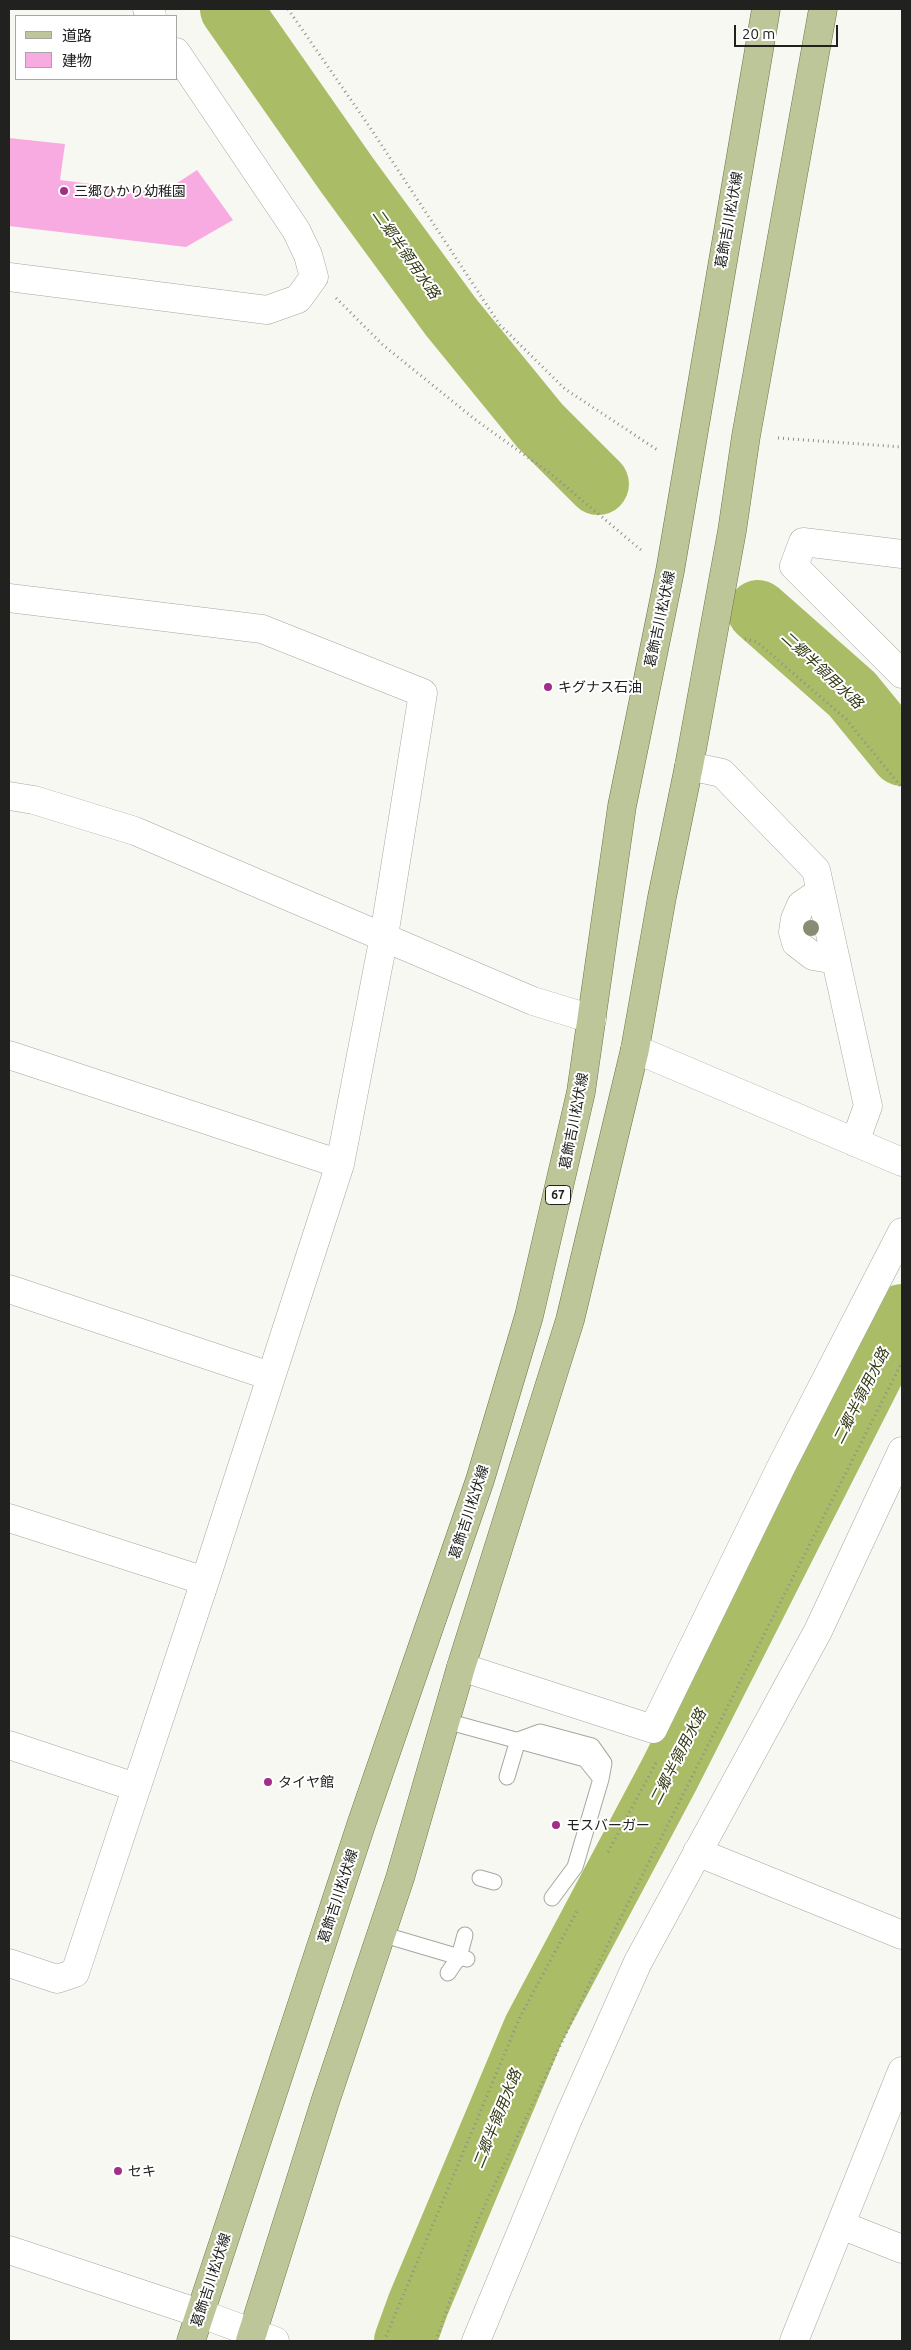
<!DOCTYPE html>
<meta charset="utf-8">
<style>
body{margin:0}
#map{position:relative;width:911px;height:2350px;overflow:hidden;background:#f7f8f2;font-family:Ubuntu,"Noto Sans JP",sans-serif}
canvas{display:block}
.frame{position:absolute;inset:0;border:10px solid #21221f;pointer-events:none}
.legend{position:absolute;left:15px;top:15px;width:162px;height:65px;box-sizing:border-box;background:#fff;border:1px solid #a6a7a5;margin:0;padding:6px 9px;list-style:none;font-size:15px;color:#21221f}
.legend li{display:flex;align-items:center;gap:10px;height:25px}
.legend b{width:25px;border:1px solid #a6a7a5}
.scale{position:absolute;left:734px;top:25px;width:104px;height:22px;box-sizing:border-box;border:2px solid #21221f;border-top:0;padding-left:6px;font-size:15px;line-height:18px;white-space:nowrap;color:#21221f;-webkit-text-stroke:4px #fff;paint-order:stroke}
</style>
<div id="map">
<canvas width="911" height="2350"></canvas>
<div class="frame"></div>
<ul class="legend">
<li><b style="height:6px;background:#bdc698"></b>道路</li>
<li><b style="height:14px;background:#f8abe1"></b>建物</li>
</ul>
<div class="scale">20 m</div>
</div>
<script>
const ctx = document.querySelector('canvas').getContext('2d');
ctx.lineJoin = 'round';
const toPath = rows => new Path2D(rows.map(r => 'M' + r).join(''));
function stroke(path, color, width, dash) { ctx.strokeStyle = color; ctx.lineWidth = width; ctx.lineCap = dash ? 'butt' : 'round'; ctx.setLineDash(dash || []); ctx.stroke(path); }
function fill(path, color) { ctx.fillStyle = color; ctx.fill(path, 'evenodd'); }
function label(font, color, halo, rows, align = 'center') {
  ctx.font = font + ' Ubuntu,"Noto Sans JP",sans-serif'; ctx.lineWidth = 4; ctx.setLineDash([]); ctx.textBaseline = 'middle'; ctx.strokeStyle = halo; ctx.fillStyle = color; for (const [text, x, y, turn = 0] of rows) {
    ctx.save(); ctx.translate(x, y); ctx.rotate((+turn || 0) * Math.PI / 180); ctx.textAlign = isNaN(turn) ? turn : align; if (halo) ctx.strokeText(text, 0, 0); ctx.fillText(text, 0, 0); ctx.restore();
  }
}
const river = toPath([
 [231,9,347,175,451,317,540,426,598,484],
 [758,611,852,694,902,755],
 [405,2341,418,2305,534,2029,669,1775,902,1315]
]);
const building = toPath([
 [9,138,65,144,60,180,162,193,197,170,233,220,186,247,9,226]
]);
const path = toPath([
 [288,9,369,126,500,325,565,389,659,451],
 [336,298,383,345,477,421,551,474,641,550],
 [778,438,902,447],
 [745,639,757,642,846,719,902,788],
 [608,1852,657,1761],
 [384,2341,520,2017,577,1911],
 [436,2341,478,2220,618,1923,902,1362]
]);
const lane = toPath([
 [446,1721,585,1759,601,1779,575,1867,552,1898],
 [518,1740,540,1732,592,1746,604,1763,601,1779],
 [507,1777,518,1740],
 [480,1878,494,1882],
 [381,1934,459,1957,465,1935],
 [448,1973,459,1957,467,1959]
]);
const street = toPath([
 [902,554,803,542,794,566,902,674],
 [9,598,262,629,423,693,384,936,340,1164,205,1581,75,1973,57,1979,9,1963],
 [689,766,722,773,816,870,868,1106,855,1142],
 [820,892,801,905,795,919,793,932,796,943,813,956,836,960],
 [9,1055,340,1164],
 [9,1289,270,1376],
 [9,1518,205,1581],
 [461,1667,653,1729,782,1465,902,1232],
 [9,1745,135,1787],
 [697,1852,902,1935],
 [841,2225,902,2249],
 [476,2341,568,2119,638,1962,818,1631,902,1451],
 [794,2341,902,2071]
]);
const secondary = toPath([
 [147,9,152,16],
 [9,277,267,310,298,299,314,277,308,255,296,230,176,52],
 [9,796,34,800,135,831,533,1001,592,1019],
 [635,1049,902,1162],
 [9,2250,199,2313,275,2341]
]);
const primary = toPath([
 [191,2341,362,1822,480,1480,529,1316,581,1092,622,806,670,571,766,9],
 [250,2341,325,2102,400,1878,461,1667,570,1320,635,1049,662,897,689,766,732,531,746,436,823,9]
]);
const trees = [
 [811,928]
];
const markers = [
 [64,191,5,"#a22e88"],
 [548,687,5,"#a22e88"],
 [268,1782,5,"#a22e88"],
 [556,1825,5,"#a22e88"],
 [118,2171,5,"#a22e88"]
];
const shields = [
 [558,1195,25]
];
const shieldNames = [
 ["67",558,1195]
];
const poiNames = [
 ["三郷ひかり幼稚園",74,191],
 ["キグナス石油",558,687],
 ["タイヤ館",278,1782],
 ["モスバーガー",566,1825],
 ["セキ",128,2171]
];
const streetNames = [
 ["葛飾吉川松伏線",729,220,-80],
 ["葛飾吉川松伏線",660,619,-78],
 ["葛飾吉川松伏線",574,1121,-79],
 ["葛飾吉川松伏線",469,1512,-72],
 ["葛飾吉川松伏線",338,1896,-72],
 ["葛飾吉川松伏線",211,2280,-72]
];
const waterNames = [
 ["二郷半領用水路",406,254,55],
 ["二郷半領用水路",822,670,43],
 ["二郷半領用水路",861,1396,-63],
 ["二郷半領用水路",678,1757,-63],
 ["二郷半領用水路",497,2119,-68]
];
stroke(river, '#aabc66', 62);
fill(building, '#f8abe1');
stroke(lane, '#a6a7a1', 17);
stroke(street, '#a6a7a1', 29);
stroke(secondary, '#a6a7a1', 29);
stroke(primary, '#6a7441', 29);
stroke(path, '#8e8f8a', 3, [1, 4]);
stroke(lane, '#fff', 15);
stroke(street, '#fff', 28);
stroke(secondary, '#fff', 28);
stroke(primary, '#bdc698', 28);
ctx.fillStyle = '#878c75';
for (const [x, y] of trees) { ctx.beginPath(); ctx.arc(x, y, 8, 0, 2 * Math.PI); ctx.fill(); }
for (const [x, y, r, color] of markers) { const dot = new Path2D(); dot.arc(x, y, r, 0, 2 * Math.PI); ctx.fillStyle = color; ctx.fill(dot); stroke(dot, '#fff', 2); }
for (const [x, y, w] of shields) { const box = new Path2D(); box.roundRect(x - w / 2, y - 9.5, w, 19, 4); ctx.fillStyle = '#fff'; ctx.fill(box); stroke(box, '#21221f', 1); }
label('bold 12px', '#21221f', null, shieldNames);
label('14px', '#21221f', '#fff', poiNames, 'left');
label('14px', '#21221f', '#fff', streetNames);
label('italic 15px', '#333a15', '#fff', waterNames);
</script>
